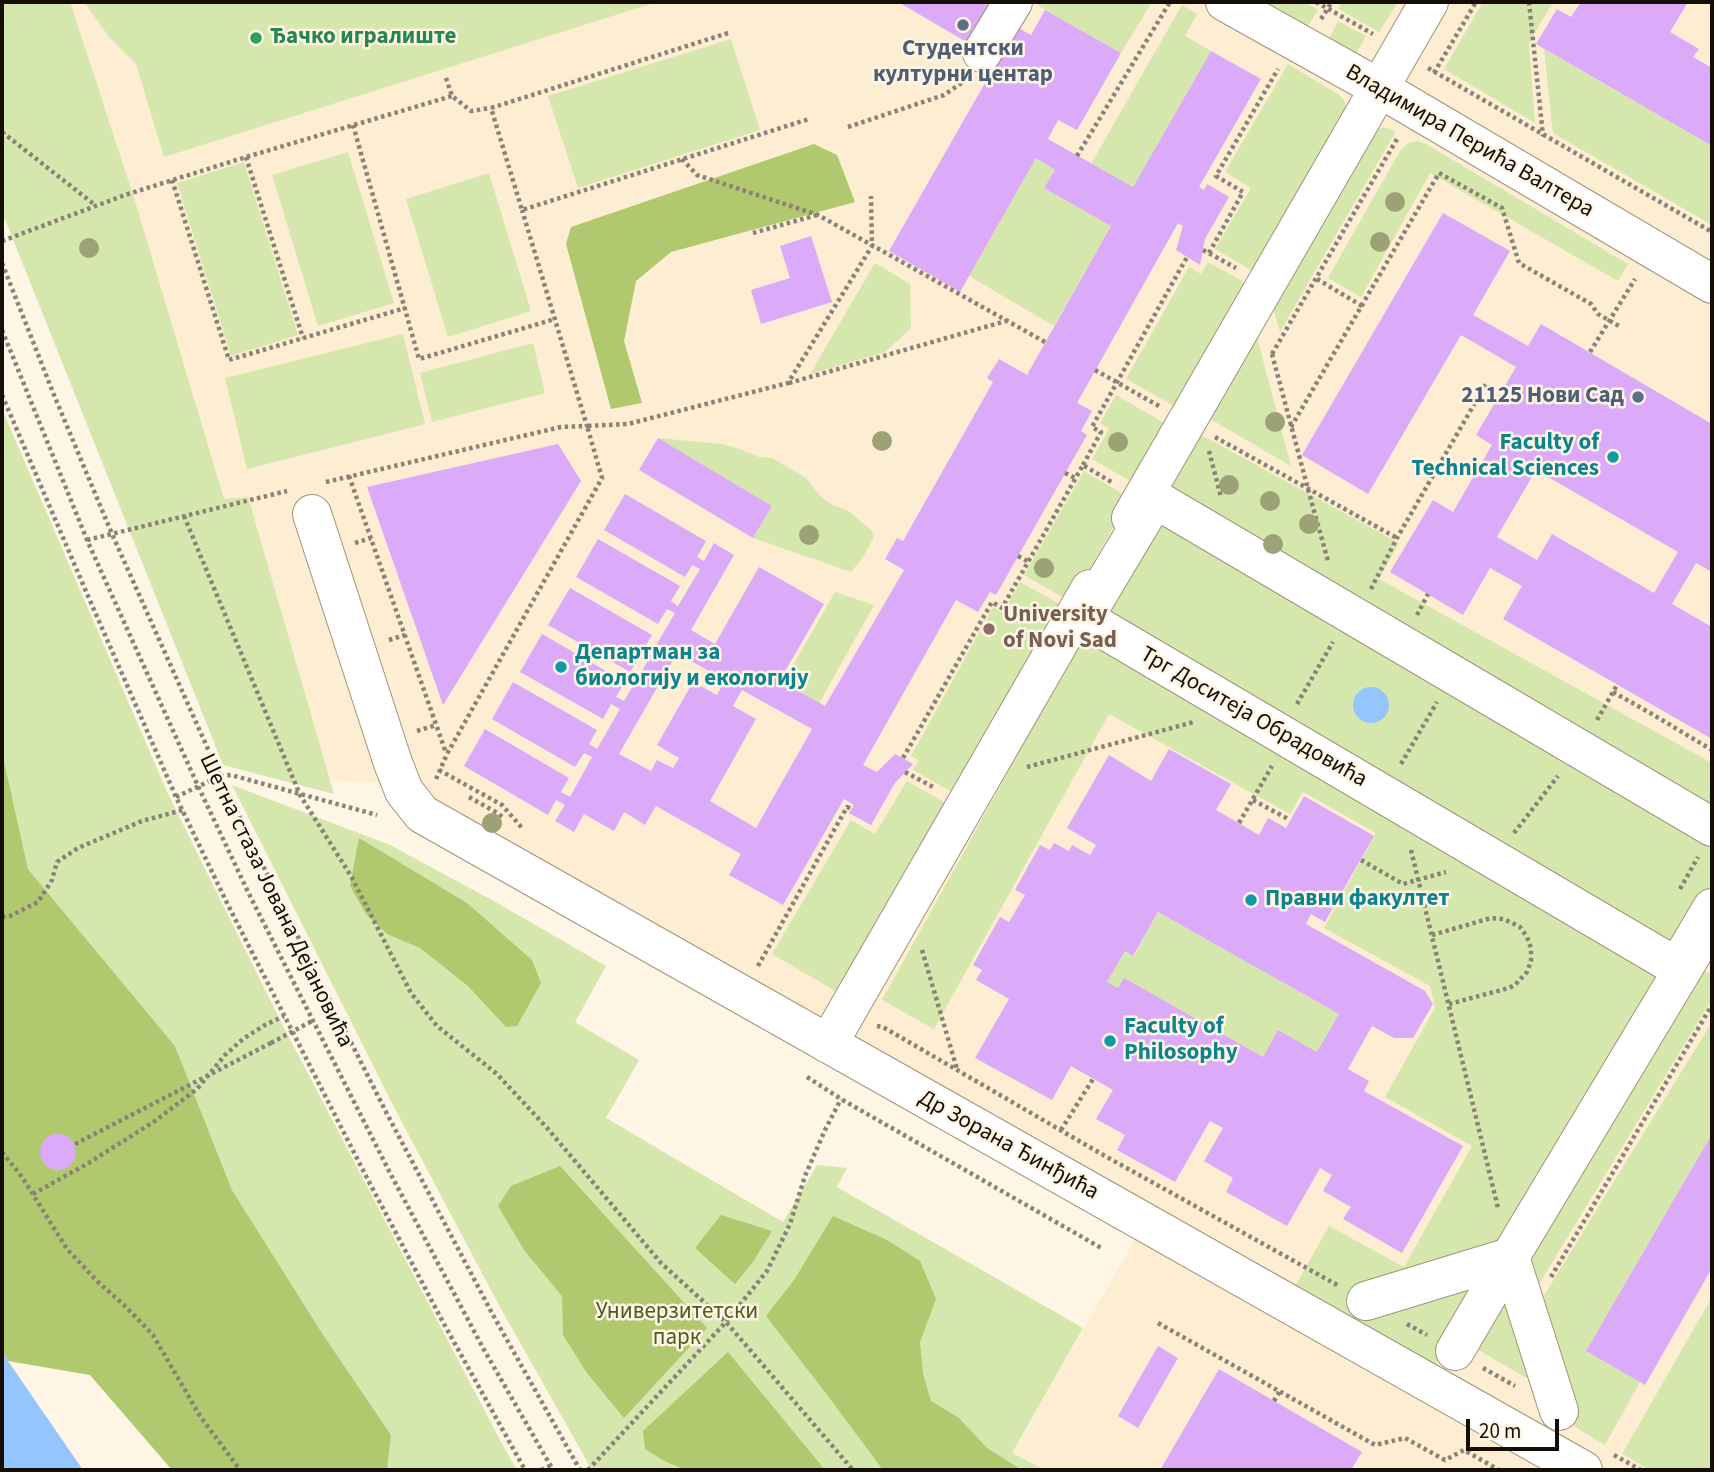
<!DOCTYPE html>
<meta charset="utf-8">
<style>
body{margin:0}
#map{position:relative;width:1714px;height:1472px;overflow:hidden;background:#fff5e5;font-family:"Source Sans 3",sans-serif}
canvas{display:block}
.frame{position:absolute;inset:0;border:4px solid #140e06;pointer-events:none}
.scale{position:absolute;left:1466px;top:1419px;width:93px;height:32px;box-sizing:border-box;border:4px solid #140e06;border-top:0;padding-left:9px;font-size:21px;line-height:24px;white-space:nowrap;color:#140e06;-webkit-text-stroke:5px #fff5e5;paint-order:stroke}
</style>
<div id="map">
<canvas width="1714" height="1472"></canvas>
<div class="frame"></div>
<div class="scale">20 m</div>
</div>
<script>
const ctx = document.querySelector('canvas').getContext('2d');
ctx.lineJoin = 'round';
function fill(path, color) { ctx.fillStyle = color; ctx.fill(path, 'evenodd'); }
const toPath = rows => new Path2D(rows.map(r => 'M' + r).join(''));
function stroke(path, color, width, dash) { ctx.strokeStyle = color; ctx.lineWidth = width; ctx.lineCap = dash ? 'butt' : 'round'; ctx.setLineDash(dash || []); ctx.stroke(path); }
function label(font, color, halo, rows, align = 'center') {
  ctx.font = font + ' "Source Sans 3",sans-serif'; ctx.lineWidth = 5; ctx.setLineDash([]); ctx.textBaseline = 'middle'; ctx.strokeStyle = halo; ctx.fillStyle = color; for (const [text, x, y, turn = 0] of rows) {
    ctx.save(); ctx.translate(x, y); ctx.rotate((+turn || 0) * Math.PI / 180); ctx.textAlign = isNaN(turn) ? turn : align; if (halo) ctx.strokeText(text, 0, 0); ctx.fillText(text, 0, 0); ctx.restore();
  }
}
const built = toPath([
 [63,2,1712,2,1712,1470,1607,1470,1554,1440,1535,1470,1045,1470,1012,1453,1150,1214,516,866,377,783,316,779,216,478]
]);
const green = toPath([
 [2,2,70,2,135,201,224,499,248,497,334,794,223,765,2,212],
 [84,2,657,2,164,157,136,64,110,38],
 [1034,2,1152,2,1121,53,1045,10],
 [1255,2,1305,2,1318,10,1305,31],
 [1342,2,1398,2,1379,32,1338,9],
 [1483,2,1553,2,1529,43,1535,123,1444,69],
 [1182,5,1197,14,1185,36,1211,51,1133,187,1091,164],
 [1338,21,1366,36,1354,57,1327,43],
 [731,39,760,130,578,188,548,96],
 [1544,49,1712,146,1712,225,1553,133],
 [1288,64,1338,94,1344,100,1347,108,1261,276,1215,249,1251,188,1225,172],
 [1384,127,1396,131,1280,332,1272,303,1373,131],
 [1417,141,1426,144,1628,264,1618,281,1430,173,1361,297,1328,278,1400,151,1408,143],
 [348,152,394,303,318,326,272,175],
 [1036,158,1055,170,1044,188,1111,226,1054,326,969,276],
 [244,162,298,335,231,356,177,183],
 [489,173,531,311,448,337,406,199],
 [1208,262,1253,287,1183,411,1126,379,1189,267,1201,274],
 [875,263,910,284,911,328,885,352,810,374],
 [1255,330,1291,466,1205,416],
 [403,334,425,424,247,469,225,378],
 [533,343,545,393,432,422,420,373],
 [1116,395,1173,428,1139,486,1092,459,1109,429,1100,423],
 [2,409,168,794,283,1026,500,1440,517,1470,387,1470,391,1435,322,1333,232,1190,175,1046,28,869,2,752],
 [1196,432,1399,543,1379,579,1712,763,1712,889,1434,1367,1292,1292,1329,1226,1404,1267,1472,1146,1385,1097,1435,1008,1430,986,1324,928,1376,833,1303,792,1290,814,1109,714,934,1029,882,1000],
 [658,438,721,444,737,448,759,457,772,458,806,478,820,496,831,504,850,512,871,530,874,537,863,557,851,572,753,538,772,506],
 [1084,471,1130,498,1071,602,1024,575],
 [1020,582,1067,608,961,797,913,770,919,760,911,756,993,607,1003,613],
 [835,592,874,605,818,705,800,694,807,680,790,671],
 [907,781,954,808,844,996,772,954,851,820,875,834],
 [232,785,390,845,501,905,606,966,575,1022,639,1060,606,1118,783,1222,817,1165,847,1168,837,1187,1083,1328,1012,1453,1045,1470,592,1470,501,1309,395,1109],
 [1158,912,1339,1014,1317,1052,1278,1030,1263,1057,1124,979,1118,988,1107,982,1125,951,1134,956],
 [1699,968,1712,975,1712,999,1536,1289,1525,1251],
 [1712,1022,1712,1134,1586,1351,1640,1382,1605,1445,1575,1427,1540,1302],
 [1510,1286,1537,1384,1473,1347],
 [1712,1297,1712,1470,1650,1470,1622,1454]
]);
const forest = toPath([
 [814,144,837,155,855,202,671,252,636,281,624,341,642,403,611,409,566,244,571,227],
 [2,752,28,869,175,1046,232,1190,322,1333,391,1435,387,1470,172,1470,90,1375,8,1361,2,1351],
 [359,838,467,903,532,960,541,983,517,1026,506,1027,468,986,420,948,387,934,366,914,350,886],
 [560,1166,707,1328,624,1418,587,1373,563,1335,562,1296,524,1250,498,1206,511,1186],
 [721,1215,772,1231,753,1262,735,1284,695,1248],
 [833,1216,887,1240,920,1261,936,1299,920,1342,923,1374,931,1401,959,1418,987,1448,1022,1470,883,1470,825,1392,766,1316,794,1280],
 [728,1352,825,1470,686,1470,666,1462,645,1449,643,1431]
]);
const water = toPath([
 '1353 705a18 18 0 1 1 36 0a18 18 0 1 1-36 0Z',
 [2,1351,8,1361,83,1470,2,1470]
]);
const building = toPath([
 [898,2,1003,2,975,47],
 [1581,2,1688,2,1670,32,1699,49,1693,57,1712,68,1712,146,1536,44,1557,9,1571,17],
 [1045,10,1121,53,1077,130,1058,120,1048,139,1133,187,1211,51,1261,79,1199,187,1204,190,1207,184,1229,197,1205,239,1200,265,1176,250,1183,226,1178,223,1077,403,1092,411,1081,431,1087,435,996,595,990,592,978,612,956,600,863,765,877,772,895,754,913,764,895,783,871,825,849,813,854,805,844,799,783,905,729,875,741,854,656,806,645,825,624,812,614,831,584,814,574,832,555,821,565,805,556,800,548,815,464,766,485,729,569,778,561,792,570,797,592,757,584,753,575,767,492,719,513,682,597,730,589,744,597,749,620,709,611,704,603,719,520,672,542,634,625,682,616,697,624,701,647,662,639,658,630,672,548,625,570,588,652,635,643,650,651,654,675,613,667,609,658,624,576,577,598,539,680,586,671,601,678,606,700,569,692,565,685,577,604,530,625,494,706,541,697,557,704,561,714,543,734,555,691,630,715,644,759,567,824,604,784,673,800,683,796,690,825,706,904,570,885,559,897,538,903,541,993,382,987,378,999,359,1027,375,1111,226,1044,188,1055,170,1036,158,960,292,889,251,1017,27,1031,35],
 [677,653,725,680,717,695,693,682,657,745,679,758,673,768,657,760,651,771,619,754],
 [742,690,812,729,756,828,710,801,756,719,733,706],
 [1443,213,1510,251,1473,315,1528,346,1541,324,1712,424,1712,572,1696,563,1672,604,1712,627,1712,739,1503,619,1522,586,1490,568,1463,615,1390,572,1433,500,1453,512,1492,445,1476,435,1516,367,1461,335,1368,494,1302,455],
 [1536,470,1678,552,1654,593,1552,534,1537,560,1497,537],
 [811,236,832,302,761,324,751,290,790,278,780,246],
 [658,438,772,506,753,538,639,470],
 [558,444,581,481,443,705,367,487],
 [1169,749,1231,784,1216,810,1259,835,1268,818,1286,828,1304,796,1374,836,1325,922,1311,914,1306,924,1425,991,1433,1004,1413,1038,1394,1038,1372,1026,1348,1069,1369,1081,1364,1091,1463,1146,1402,1253,1343,1219,1351,1207,1323,1191,1332,1175,1320,1168,1287,1226,1226,1192,1233,1178,1204,1161,1223,1128,1210,1121,1175,1182,1117,1150,1125,1135,1096,1119,1113,1090,1071,1066,1052,1100,975,1058,1009,999,976,980,982,970,973,965,1000,917,1009,922,1025,895,1015,890,1040,845,1050,850,1054,843,1069,851,1072,845,1090,855,1096,845,1067,828,1109,755,1151,781],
 [1158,912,1339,1014,1317,1052,1278,1030,1263,1057,1124,978,1118,988,1107,982,1125,951,1133,956],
 [1712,1134,1712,1268,1645,1385,1586,1351],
 '40 1152a18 18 0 1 1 36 0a18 18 0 1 1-36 0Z',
 [1158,1346,1178,1358,1138,1428,1118,1416],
 [1219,1369,1362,1452,1351,1470,1160,1470]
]);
const path = toPath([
 [1316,2,1373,34],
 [1529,2,1543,136],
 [1321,19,1332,2],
 [728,33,491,108,522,210,809,119],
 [1428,68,1712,232],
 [1434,73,1476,2],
 [446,78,452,96,471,111,491,108],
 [353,125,419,359,555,319],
 [848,127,944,95,963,82],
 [2,132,95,205],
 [1077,156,1170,2],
 [246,157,303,338],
 [682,159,697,175,818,215,1045,342],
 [172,180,229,360,405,308],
 [753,233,817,215],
 [2,241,125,195,246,157,452,96],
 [1203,250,1236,268],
 [1209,253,1243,192,1216,176,1278,69],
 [2,263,54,395,112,534,220,776,279,899,386,1112,493,1315,580,1470],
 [1317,279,1362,306],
 [2,330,87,540,198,786,249,894,389,1171,483,1348,553,1470],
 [1590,352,1635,279],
 [1272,354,1397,139],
 [1272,354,1308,489,1328,561],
 [1095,370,1159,406],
 [789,383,1006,321],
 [2,395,88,596,176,797,228,905,367,1178,444,1324,525,1470],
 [1291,427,1439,173,1502,208,1519,263,1591,304,1598,314,1619,326],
 [1215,437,1397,538],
 [1209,451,1221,497],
 [1083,465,1101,432,1092,427,1187,257],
 [1065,473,1075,478],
 [349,476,446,753],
 [326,482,561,427,587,426,522,210],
 [184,516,300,795,351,876,411,993,437,1026,497,1074,548,1129,661,1263,726,1322,853,1470],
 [87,540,287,491],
 [355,543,371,538],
 [1018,556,1029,562],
 [1371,589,1397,538,1487,382],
 [1417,615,1428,594],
 [389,640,405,635],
 [1613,692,1652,714,1712,750],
 [1297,704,1333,642],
 [1597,720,1617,685],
 [417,731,436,725],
 [903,758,992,602,1002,608,1083,465,1113,483],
 [1401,764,1437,702],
 [1027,767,1194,722],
 [439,770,502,805,523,829],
 [905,772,935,788],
 [436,779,447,754,602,478,587,426,628,424,788,383,872,246,871,196],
 [176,797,220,776,231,775,377,815],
 [469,797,499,814,503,818],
 [1253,800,1290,820],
 [1239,823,1272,766],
 [1514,833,1558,776],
 [1411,850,1498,1208],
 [1361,860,1403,884,1446,872],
 [1680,889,1698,857],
 [2,917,10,916,38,902,52,880,57,862,78,848,142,821,183,810],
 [1432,935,1491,918,1504,919,1520,927,1527,937,1531,948,1531,961,1527,972,1515,985,1509,988,1449,1004],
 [922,950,957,1069],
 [758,966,847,807,852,809],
 [877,1026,883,1027,1105,1156,1339,1286],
 [271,1043,314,1020],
 [807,1077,841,1099,1103,1249],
 [1061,1130,1093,1079],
 [2,1152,22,1177,67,1249,97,1281,126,1307,153,1335,200,1416,240,1470],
 [33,1194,87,1164,155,1121,197,1089,225,1055,243,1039,265,1025,284,1016],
 [1551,1277,1712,1005],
 [1158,1323,1375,1445,1405,1438,1445,1460,1464,1450,1499,1470],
 [1407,1324,1427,1335],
 [1483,1368,1515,1386],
 [1274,1401,1280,1391],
 [1614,1455,1641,1470],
 [541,1470,550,1466],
 [588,1470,726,1322,767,1271,790,1224,805,1176,825,1130,841,1099]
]);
const minor = toPath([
 [1225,2,1379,88,1712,284],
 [982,53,1013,2],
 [312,514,393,763,404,791,422,814,1583,1470],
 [1131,518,1429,2],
 [1712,827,1155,499,1084,618,1677,967,1712,908],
 [828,1044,1090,589],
 [1366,1301,1510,1257,1559,1411],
 [1455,1351,1510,1257,1695,949]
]);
const pathBridge = toPath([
 [75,1144,271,1043]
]);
const trees = [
 [1395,202],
 [1380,242],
 [89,248],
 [1275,422],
 [882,441],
 [1118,442],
 [1229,485],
 [1270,501],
 [1309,524],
 [809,535],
 [1273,544],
 [1044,568],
 [492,823]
];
const markers = [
 [963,25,7,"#5c6f8a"],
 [256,38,7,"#2e9e5b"],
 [1638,397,7,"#5c6f8a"],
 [1613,457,7,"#0f9aa8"],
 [989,629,7,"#8d6e63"],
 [561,667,7,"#0f9aa8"],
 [1251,900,7,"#0f9aa8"],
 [1110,1041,7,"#0f9aa8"]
];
const leisureNames = [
 ["Ђачко игралиште",270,38]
];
const serviceNames = [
 ["Студентски",963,50],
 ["културни центар",963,76],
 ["21125 Нови Сад",1624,397,"right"]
];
const streetNames = [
 ["Владимира Перића Валтера",1469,142,30],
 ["Трг Доситеја Обрадовића",1253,718,30],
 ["Шетна стаза Јована Дејановића",275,901,64],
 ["Др Зорана Ђинђића",1008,1146,29]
];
const cultureNames = [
 ["Faculty of",1599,444,"right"],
 ["Technical Sciences",1599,470,"right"],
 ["Департман за",575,654],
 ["биологију и екологију",575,680],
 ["Правни факултет",1265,900],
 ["Faculty of",1124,1028],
 ["Philosophy",1124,1054]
];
const educationNames = [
 ["University",1003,616],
 ["of Novi Sad",1003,642]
];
const parkNames = [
 ["Универзитетски",677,1313],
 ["парк",677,1339]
];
fill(built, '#fdedd3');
fill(green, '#d6e7ae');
fill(forest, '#b0c86e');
fill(water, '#94c6fd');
fill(building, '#dbaaf8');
stroke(minor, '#a1937a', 40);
stroke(path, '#8a8276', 4.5, [3.5, 3.5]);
stroke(minor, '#fff', 38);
stroke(pathBridge, '#8a8276', 4.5, [3.5, 3.5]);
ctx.fillStyle = '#9da176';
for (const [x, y] of trees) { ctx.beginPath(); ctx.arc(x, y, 10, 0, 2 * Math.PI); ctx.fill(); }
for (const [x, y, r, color] of markers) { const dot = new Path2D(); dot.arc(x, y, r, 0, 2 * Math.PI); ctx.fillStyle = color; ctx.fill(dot); stroke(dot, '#fff5e5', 2.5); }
label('bold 23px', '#27864d', '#fff5e5', leisureNames, 'left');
label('bold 23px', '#4e5e75', '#fff5e5', serviceNames);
label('23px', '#140e06', '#fff5e5', streetNames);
label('bold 23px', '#0d838f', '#fff5e5', cultureNames, 'left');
label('bold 23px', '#785e54', '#fff5e5', educationNames, 'left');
label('23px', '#4d5c1c', '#fff5e5', parkNames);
</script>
